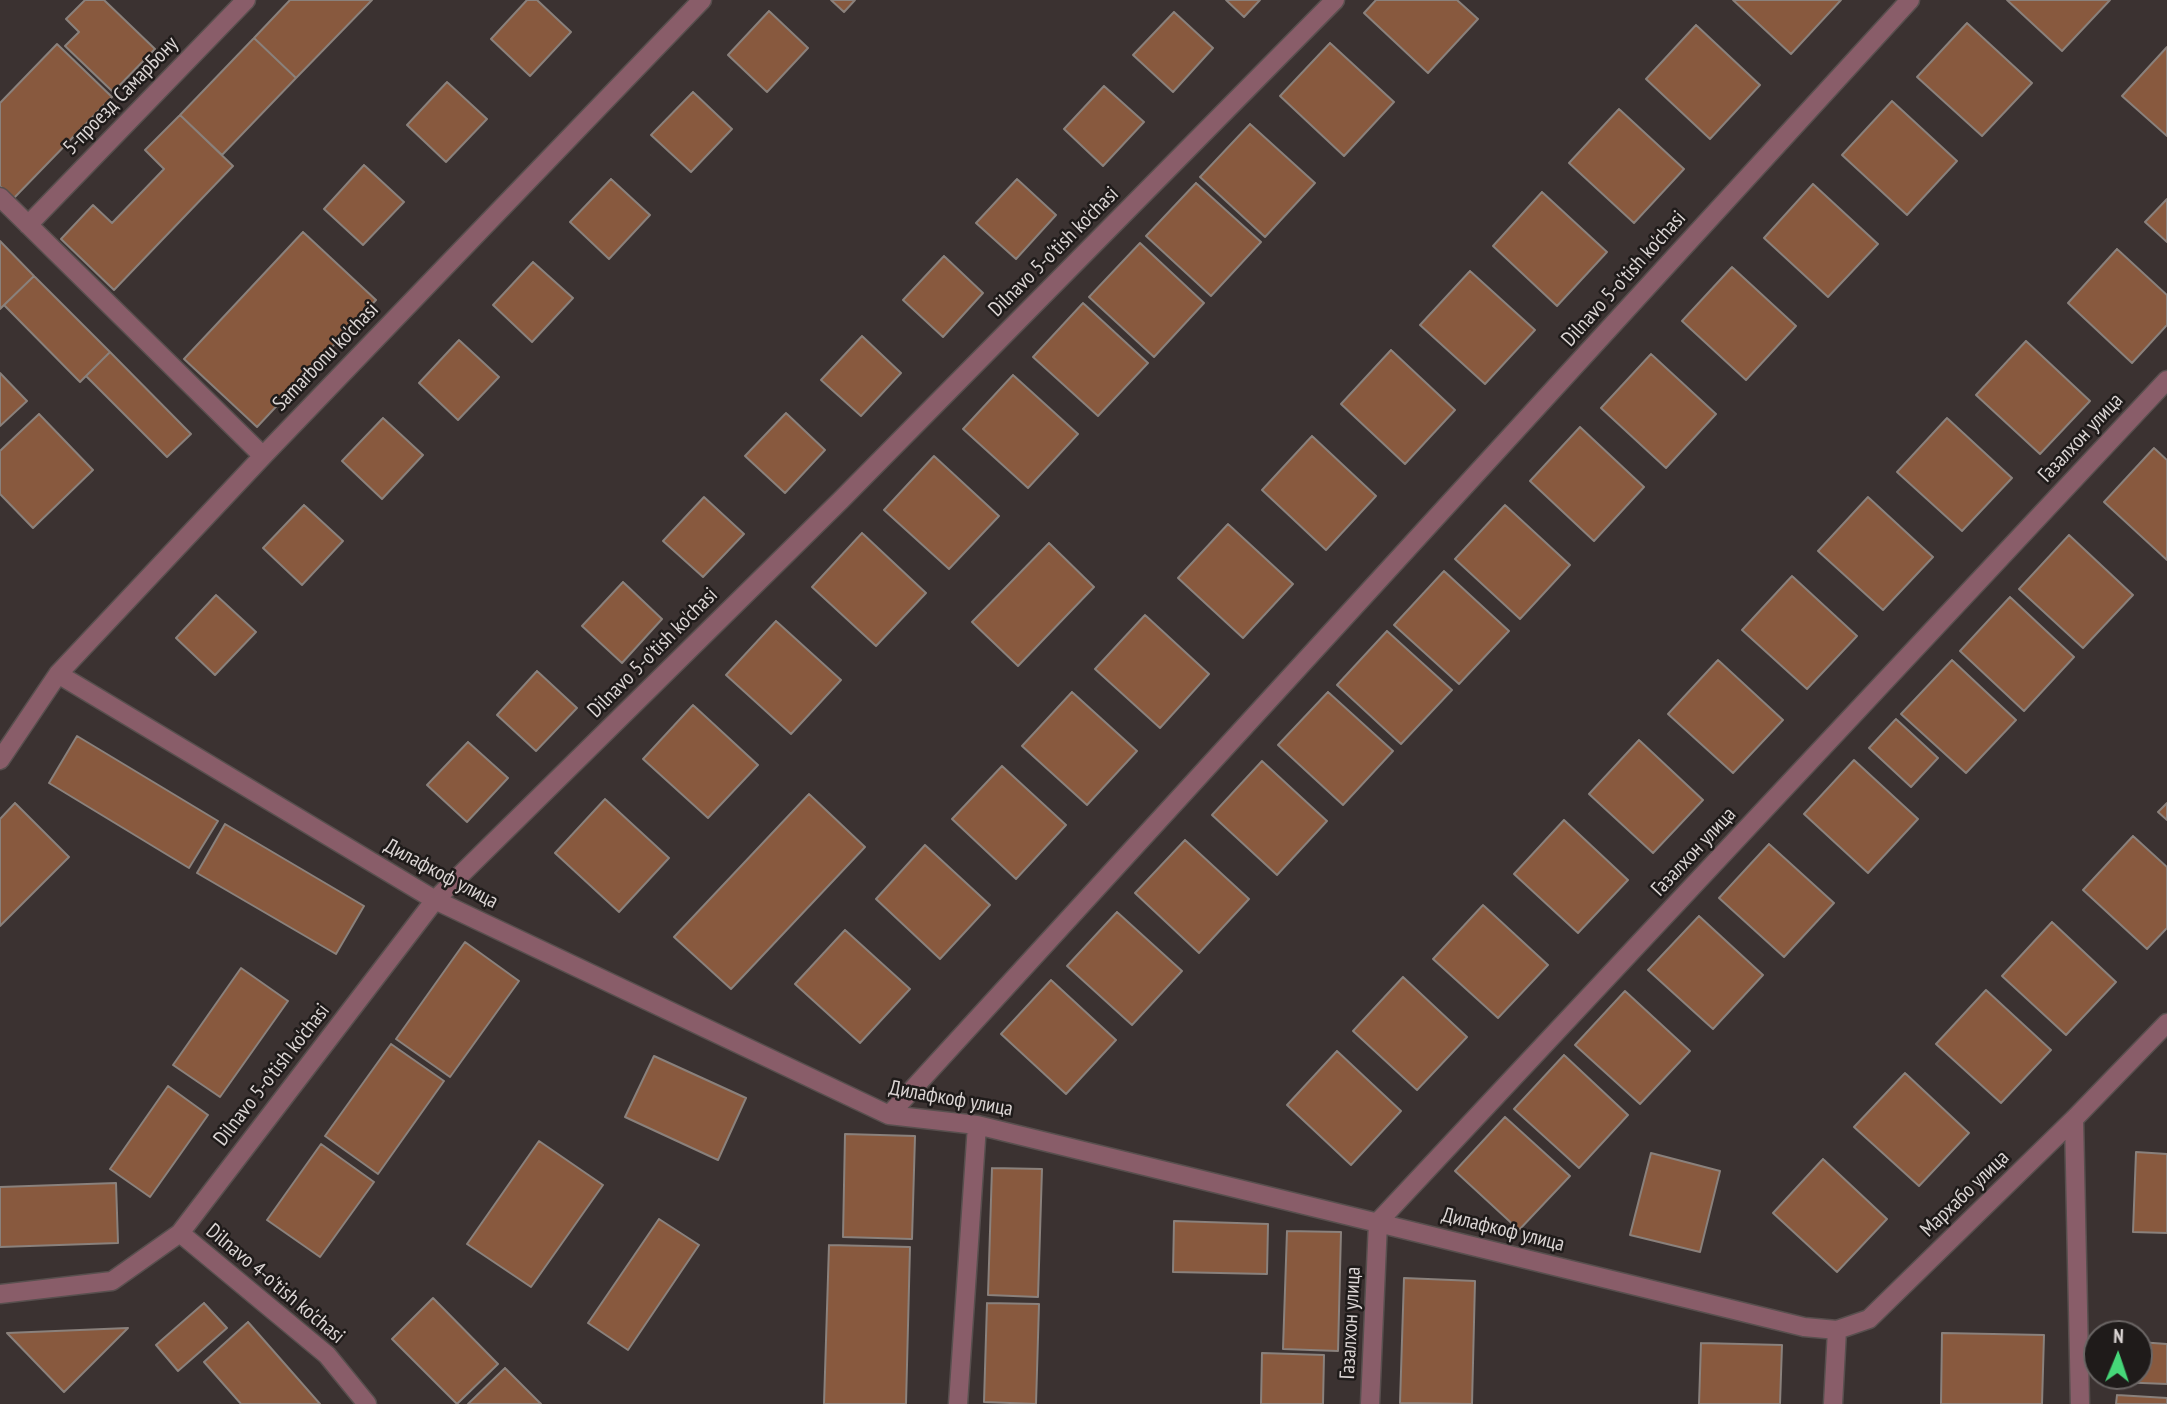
<!DOCTYPE html>
<meta charset="utf-8">
<style>
body{margin:0}
#map{position:relative;width:2167px;height:1404px;overflow:hidden;background:#3b3231;font-family:"PT Sans Narrow",sans-serif}
canvas{display:block}
.north{position:absolute;left:2083px;top:1320px;width:70px;height:70px;box-sizing:border-box;background:#1f1b1a;border:2px solid #6a6564;border-radius:50%;rotate:2deg;font-size:19px;font-weight:700;line-height:28px;text-align:center;color:#dbd5d4}
.north::after{content:'';display:block;margin:auto;width:24px;height:32px;background:#46d779;clip-path:polygon(50% 0,100% 100%,50% 72%,0 100%)}
</style>
<div id="map">
<canvas width="2167" height="1404"></canvas>
<div class="north">N</div>
</div>
<script>
const ctx = document.querySelector('canvas').getContext('2d');
ctx.lineJoin = 'round';
function fill(path, color) { ctx.fillStyle = color; ctx.fill(path, 'evenodd'); }
const toPath = rows => new Path2D(rows.map(r => 'M' + r).join(''));
function stroke(path, color, width, dash) { ctx.strokeStyle = color; ctx.lineWidth = width; ctx.lineCap = dash ? 'butt' : 'round'; ctx.setLineDash(dash || []); ctx.stroke(path); }
function label(font, color, halo, rows, align = 'center') {
  ctx.font = font + ' "PT Sans Narrow",sans-serif'; ctx.lineWidth = 5; ctx.setLineDash([]); ctx.textBaseline = 'middle'; ctx.strokeStyle = halo; ctx.fillStyle = color; for (const [text, x, y, turn = 0] of rows) {
    ctx.save(); ctx.translate(x, y); ctx.rotate((+turn || 0) * Math.PI / 180); ctx.textAlign = isNaN(turn) ? turn : align; if (halo) ctx.strokeText(text, 0, 0); ctx.fillText(text, 0, 0); ctx.restore();
  }
}
const building = toPath([
 [85,0,104,0,155,49,113,92,65,46,79,32,66,19,85,0],
 [290,0,372,0,296,78,254,38,290,0],
 [527,0,537,0,571,32,530,76,491,39,527,0],
 [831,0,855,0,844,12,831,0],
 [1226,0,1260,0,1244,17,1226,0],
 [1376,0,1457,0,1478,19,1428,73,1364,13,1376,0],
 [1733,0,1841,0,1791,54,1733,0],
 [2007,0,2110,0,2062,51,2007,0],
 [769,11,808,48,767,92,728,55,769,11],
 [1174,12,1213,48,1173,92,1133,55,1174,12],
 [1967,23,2032,83,1982,136,1917,77,1967,23],
 [1696,25,1760,85,1710,139,1646,79,1696,25],
 [254,38,296,78,222,155,180,115,254,38],
 [1330,43,1394,102,1344,156,1280,96,1330,43],
 [57,44,112,97,13,199,0,186,0,103,57,44],
 [2167,47,2167,136,2122,96,2167,47],
 [447,82,487,119,446,162,407,125,447,82],
 [1104,86,1144,122,1103,166,1064,129,1104,86],
 [693,92,732,129,691,172,651,135,693,92],
 [1892,101,1957,161,1907,215,1842,155,1892,101],
 [1619,109,1684,169,1634,223,1569,163,1619,109],
 [180,115,233,166,114,290,61,239,93,205,112,223,164,169,145,150,180,115],
 [1250,124,1315,183,1265,237,1200,177,1250,124],
 [364,165,404,202,363,245,324,209,364,165],
 [611,179,650,215,609,259,570,222,611,179],
 [1017,179,1056,215,1016,259,976,223,1017,179],
 [1196,183,1261,242,1211,296,1146,236,1196,183],
 [1813,184,1878,244,1828,297,1764,238,1813,184],
 [1542,192,1607,252,1557,306,1493,246,1542,192],
 [2167,199,2167,242,2145,222,2167,199],
 [303,232,376,300,257,427,184,359,303,232],
 [0,241,34,276,0,309,0,241],
 [1140,243,1204,303,1154,357,1089,297,1140,243],
 [2117,249,2167,295,2167,325,2132,363,2068,303,2117,249],
 [944,256,983,293,943,337,903,300,944,256],
 [533,262,573,298,532,342,493,305,533,262],
 [1732,267,1796,326,1746,380,1682,321,1732,267],
 [1470,271,1535,330,1485,384,1420,325,1470,271],
 [34,276,110,352,80,382,4,305,34,276],
 [1083,303,1148,363,1098,416,1033,357,1083,303],
 [862,336,901,373,861,416,821,380,862,336],
 [459,340,499,377,458,420,419,383,459,340],
 [2026,341,2090,401,2040,454,1976,395,2026,341],
 [1391,350,1455,410,1405,464,1341,404,1391,350],
 [110,352,191,434,167,457,86,376,110,352],
 [1651,354,1716,414,1666,468,1601,408,1651,354],
 [0,373,27,401,0,426,0,373],
 [1013,375,1078,434,1028,488,963,429,1013,375],
 [786,413,825,450,785,493,745,456,786,413],
 [39,414,93,470,33,528,0,494,0,451,39,414],
 [383,418,423,455,382,499,342,461,383,418],
 [1947,418,2012,478,1962,531,1897,472,1947,418],
 [1580,427,1644,487,1594,541,1530,481,1580,427],
 [1312,436,1376,496,1326,550,1262,490,1312,436],
 [2154,448,2167,460,2167,560,2104,502,2154,448],
 [934,456,999,516,949,569,884,510,934,456],
 [704,497,744,534,703,577,663,541,704,497],
 [1868,497,1933,557,1883,610,1818,551,1868,497],
 [304,505,343,541,302,585,263,548,304,505],
 [1505,505,1570,565,1520,619,1455,559,1505,505],
 [1228,524,1293,584,1243,638,1178,578,1228,524],
 [862,533,926,593,876,646,812,587,862,533],
 [2069,535,2133,595,2083,648,2019,589,2069,535],
 [1049,543,1094,587,1018,666,972,622,1049,543],
 [1444,571,1509,631,1459,684,1394,625,1444,571],
 [1792,576,1857,636,1807,689,1742,630,1792,576],
 [623,582,662,619,622,663,582,626,623,582],
 [216,595,256,632,215,675,176,638,216,595],
 [2010,597,2074,657,2024,711,1960,651,2010,597],
 [1145,615,1209,674,1160,728,1095,669,1145,615],
 [776,621,841,680,791,734,726,675,776,621],
 [1387,631,1452,690,1401,744,1337,685,1387,631],
 [1718,660,1783,720,1733,773,1668,714,1718,660],
 [1952,660,2016,720,1966,773,1901,714,1952,660],
 [537,671,577,708,536,751,497,715,537,671],
 [1072,692,1137,751,1087,805,1022,746,1072,692],
 [1328,692,1393,751,1343,805,1278,745,1328,692],
 [693,705,758,765,708,818,643,759,693,705],
 [1896,719,1938,758,1911,787,1869,748,1896,719],
 [77,736,218,821,189,868,49,783,77,736],
 [1639,740,1703,800,1653,853,1589,794,1639,740],
 [468,742,508,778,467,822,427,785,468,742],
 [1854,760,1918,819,1868,873,1804,814,1854,760],
 [1262,761,1327,821,1277,875,1212,815,1262,761],
 [1002,766,1066,825,1016,879,952,819,1002,766],
 [809,794,865,847,731,989,674,937,809,794],
 [605,799,669,858,619,912,555,853,605,799],
 [15,803,69,857,0,926,0,819,15,803],
 [2167,803,2167,820,2158,812,2167,803],
 [1564,820,1628,880,1578,933,1514,874,1564,820],
 [225,824,364,906,336,954,197,873,225,824],
 [2133,836,2167,867,2167,928,2147,949,2083,890,2133,836],
 [1185,840,1249,899,1199,953,1135,893,1185,840],
 [1769,844,1834,903,1784,957,1719,898,1769,844],
 [925,845,990,905,940,959,876,899,925,845],
 [1483,905,1548,965,1498,1018,1433,959,1483,905],
 [1117,912,1182,971,1132,1025,1067,966,1117,912],
 [1699,916,1763,975,1713,1029,1648,970,1699,916],
 [2052,922,2116,982,2066,1035,2002,976,2052,922],
 [845,930,910,989,860,1043,795,984,845,930],
 [465,942,519,981,450,1077,396,1039,465,942],
 [241,968,288,1001,220,1097,173,1065,241,968],
 [1403,977,1467,1037,1417,1090,1353,1031,1403,977],
 [1051,980,1116,1040,1066,1094,1001,1034,1051,980],
 [1986,990,2051,1050,2001,1103,1936,1044,1986,990],
 [1625,991,1690,1051,1640,1104,1575,1045,1625,991],
 [391,1044,444,1081,378,1174,325,1136,391,1044],
 [1337,1051,1401,1111,1351,1165,1287,1105,1337,1051],
 [1564,1055,1628,1115,1579,1168,1514,1109,1564,1055],
 [654,1056,746,1098,718,1160,625,1117,654,1056],
 [1905,1073,1969,1133,1919,1186,1854,1127,1905,1073],
 [168,1086,208,1115,150,1197,110,1169,168,1086],
 [1505,1117,1570,1176,1519,1230,1455,1171,1505,1117],
 [845,1134,915,1136,912,1239,843,1237,845,1134],
 [539,1141,603,1185,531,1287,467,1244,539,1141],
 [321,1144,374,1182,320,1257,267,1220,321,1144],
 [2136,1152,2167,1154,2167,1233,2133,1232,2136,1152],
 [1651,1153,1720,1171,1700,1252,1630,1235,1651,1153],
 [1823,1159,1887,1219,1837,1272,1773,1213,1823,1159],
 [992,1168,1042,1169,1038,1297,988,1295,992,1168],
 [116,1183,118,1243,0,1247,0,1187,116,1183],
 [659,1219,699,1245,628,1350,588,1323,659,1219],
 [1174,1221,1268,1224,1267,1274,1173,1272,1174,1221],
 [1287,1231,1341,1232,1338,1351,1283,1349,1287,1231],
 [829,1245,910,1247,906,1404,824,1404,829,1245],
 [1404,1278,1475,1281,1472,1404,1400,1403,1404,1278],
 [433,1298,498,1364,457,1404,392,1339,433,1298],
 [204,1303,227,1328,178,1371,156,1345,204,1303],
 [987,1303,1039,1304,1036,1404,984,1402,987,1303],
 [248,1322,320,1404,241,1404,204,1362,248,1322],
 [128,1328,64,1392,7,1333,128,1328],
 [1942,1333,2044,1335,2042,1404,1941,1404,1942,1333],
 [2139,1342,2167,1344,2167,1384,2118,1382,2118,1376,2139,1376,2139,1342],
 [1701,1343,1782,1345,1780,1404,1699,1404,1701,1343],
 [1262,1353,1324,1355,1323,1404,1261,1404,1262,1353],
 [505,1368,541,1404,468,1404,505,1368],
 [2117,1395,2167,1398,2167,1404,2116,1404,2117,1395]
]);
const minor = toPath([
 [0,197,263,456],
 [28,225,246,0],
 [58,674,435,900,889,1115,977,1125,1804,1327,1837,1330,1869,1319,2074,1119,2167,1023],
 [0,760,58,674,263,456,702,0],
 [889,1115,1910,0],
 [2074,1119,2080,1404],
 [180,1233,327,1355,367,1404],
 [0,1294,112,1281,180,1233,435,900,841,500,1335,0],
 [958,1404,977,1125],
 [1370,1404,1378,1222,2167,380],
 [1833,1404,1837,1330]
]);
const streetNames = [
 ["5-проезд СамарБону",121,96,-46],
 ["Dilnavo 5-o'tish ko'chasi",1054,252,-45],
 ["Dilnavo 5-o'tish ko'chasi",1624,279,-48],
 ["Samarbonu ko'chasi",326,357,-46],
 ["Газалхон улица",2081,438,-47],
 ["Dilnavo 5-o'tish ko'chasi",653,653,-45],
 ["Газалхон улица",1694,852,-47],
 ["Дилафкоф улица",441,874,28],
 ["Dilnavo 5-o'tish ko'chasi",272,1075,-52],
 ["Дилафкоф улица",951,1099,10],
 ["Мархабо улица",1965,1194,-44],
 ["Дилафкоф улица",1503,1230,14],
 ["Dilnavo 4-o'tish ko'chasi",275,1284,40],
 ["Газалхон улица",1351,1323,-87]
];
fill(building, '#88593e');
stroke(building, '#8a817c', 2);
stroke(minor, '#584f4e', 21);
stroke(minor, '#895d69', 18);
label('21px', '#dbd5d4', '#1f1b1a', streetNames);
</script>
